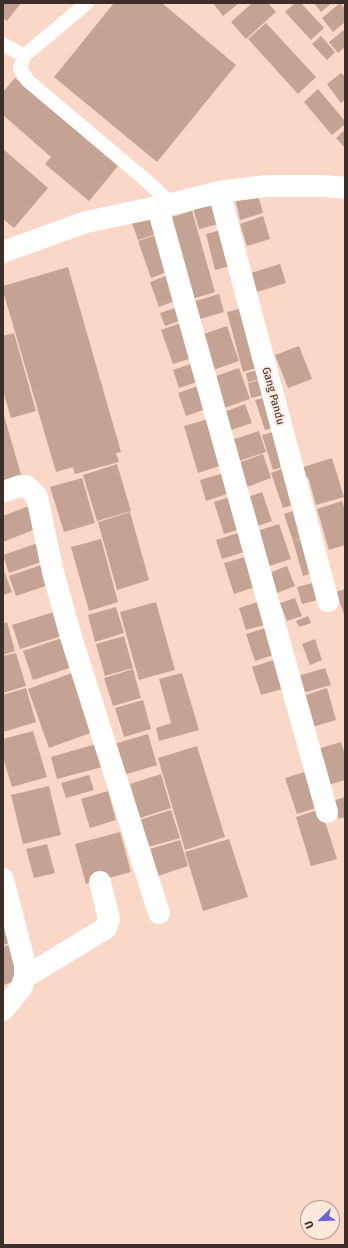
<!DOCTYPE html>
<style>
body{margin:0}
#map{position:relative;width:348px;height:1248px;overflow:hidden;background:#fad7c7;font-family:"Fira Sans",sans-serif}
canvas{display:block}
.frame{position:absolute;inset:0;border:4px solid #3c2e28;pointer-events:none}
.north{position:absolute;left:300px;top:1200px;width:40px;height:40px;box-sizing:border-box;background:#fde8de;border:1px solid #b09e95;border-radius:50%;rotate:247deg;font-size:11px;font-weight:700;line-height:16px;text-align:center;color:#3c2e28}
.north::after{content:'';display:block;margin:auto;width:14px;height:18px;background:#6e61db;clip-path:polygon(50% 0,100% 100%,50% 72%,0 100%)}
</style>
<div id="map">
<canvas width="348" height="1248"></canvas>
<div class="frame"></div>
<div class="north">U</div>
</div>
<script>
const ctx = document.querySelector('canvas').getContext('2d');
ctx.lineJoin = 'round';
function fill(path, color) { ctx.fillStyle = color; ctx.fill(path, 'evenodd'); }
const toPath = rows => new Path2D(rows.map(r => 'M' + r).join(''));
function stroke(path, color, width, dash) { ctx.strokeStyle = color; ctx.lineWidth = width; ctx.lineCap = dash ? 'butt' : 'round'; ctx.setLineDash(dash || []); ctx.stroke(path); }
function label(font, color, halo, rows, align = 'center') {
  ctx.font = font + ' "Fira Sans",sans-serif'; ctx.lineWidth = 4; ctx.setLineDash([]); ctx.textBaseline = 'middle'; ctx.strokeStyle = halo; ctx.fillStyle = color; for (const [text, x, y, turn = 0] of rows) {
    ctx.save(); ctx.translate(x, y); ctx.rotate((+turn || 0) * Math.PI / 180); ctx.textAlign = isNaN(turn) ? turn : align; if (halo) ctx.strokeText(text, 0, 0); ctx.fillText(text, 0, 0); ctx.restore();
  }
}
const building = toPath([
 [3,3,21,3,7,21,3,18],
 [114,3,162,3,236,65,157,162,54,77],
 [213,3,239,3,223,16],
 [252,3,268,3,276,12,246,39,231,22],
 [295,3,301,3,324,28,311,40,285,12],
 [314,3,332,3,321,12],
 [340,3,345,8,345,22,333,32,322,18],
 [266,23,316,77,298,94,248,39],
 [345,29,345,47,338,53,329,42],
 [321,36,335,52,327,60,312,44],
 [341,73,345,77,345,99,341,103,327,84],
 [15,78,118,166,89,201,45,164,51,157,3,115,3,92],
 [318,89,345,121,345,124,332,135,304,102],
 [345,130,345,148,336,138],
 [3,149,48,188,14,228,3,219],
 [257,192,263,213,240,220,235,198],
 [217,202,223,223,199,229,193,208],
 [192,211,215,292,189,300,165,219],
 [153,215,159,233,138,240,132,223],
 [263,216,270,239,247,246,240,224],
 [225,229,234,265,215,270,206,234],
 [159,234,172,270,151,278,138,241],
 [280,264,286,283,257,292,251,273],
 [68,267,121,452,116,453,119,462,75,474,73,467,56,472,3,291,3,286],
 [168,275,177,300,159,307,150,282],
 [219,294,224,312,197,320,192,302],
 [181,306,185,319,165,326,160,313],
 [247,307,263,366,243,372,227,312],
 [183,322,195,357,173,364,161,330],
 [227,326,239,361,213,370,201,335],
 [14,333,36,411,11,418,3,391,3,336],
 [299,346,312,379,288,388,275,355],
 [196,362,203,380,179,388,173,370],
 [239,368,250,399,224,408,213,377],
 [263,369,265,378,248,382,246,373],
 [265,379,268,394,251,398,248,383],
 [201,385,209,408,186,416,178,393],
 [268,397,277,427,265,430,255,400],
 [245,404,252,423,225,432,219,414],
 [3,412,22,478,3,483],
 [212,418,226,464,198,473,184,426],
 [259,431,266,452,236,462,229,441],
 [273,432,285,466,273,470,262,435],
 [263,454,271,478,247,487,238,463],
 [332,458,344,497,316,505,308,477,303,478,300,468],
 [117,464,131,511,97,521,83,475],
 [284,468,296,504,283,508,271,473],
 [224,473,230,493,206,501,200,480],
 [82,478,95,523,64,532,50,487],
 [262,492,272,521,252,528,242,499],
 [233,496,244,528,224,534,214,502],
 [342,501,345,510,345,545,329,550,317,509],
 [29,506,38,528,3,542,3,516],
 [298,509,307,536,293,541,284,514],
 [130,512,149,580,117,590,98,522],
 [279,524,291,559,266,567,254,532],
 [244,531,250,550,222,559,216,540],
 [309,537,319,571,303,576,293,541],
 [101,539,118,602,89,611,71,547],
 [41,542,47,560,9,573,3,555],
 [248,556,258,586,234,594,224,563],
 [47,563,54,583,16,596,9,576],
 [287,566,295,586,277,593,269,573],
 [3,568,12,592,3,595],
 [320,581,325,598,302,604,297,587],
 [345,589,345,617,336,592],
 [295,598,302,616,287,621,280,603],
 [264,600,271,623,246,630,239,608],
 [156,602,175,670,139,680,120,612],
 [116,607,124,633,95,642,88,615],
 [57,611,65,635,20,649,12,625],
 [308,616,311,623,299,627,296,621],
 [7,622,15,651,3,655,3,624],
 [266,628,279,653,255,661,246,634],
 [68,636,78,665,33,680,23,651],
 [124,636,133,668,105,676,96,644],
 [315,639,322,660,310,665,302,644],
 [16,653,26,686,3,693,3,656],
 [280,658,289,687,261,695,252,667],
 [325,668,331,685,303,693,298,676],
 [133,669,141,698,113,706,104,678],
 [72,673,93,732,49,748,28,689],
 [182,673,199,730,159,741,156,728,171,723,159,679],
 [26,688,36,722,3,732,3,695],
 [327,688,336,720,309,728,300,697],
 [143,700,151,729,124,737,115,708],
 [33,731,47,777,12,787,3,758,3,739],
 [148,734,157,765,123,775,114,744],
 [341,742,345,755,345,780,325,786,314,750],
 [96,744,102,767,57,779,51,757],
 [197,746,225,837,185,850,158,758],
 [311,770,322,806,297,814,285,778],
 [161,774,171,808,140,818,130,784],
 [89,775,94,790,66,798,61,783],
 [49,786,61,835,23,844,11,795],
 [108,791,116,820,90,828,81,799],
 [345,797,345,817,339,819,332,801],
 [321,809,337,859,311,866,296,817],
 [171,810,180,838,148,847,139,820],
 [120,832,131,872,86,884,75,844],
 [229,839,248,897,203,911,185,852],
 [180,840,188,866,158,876,150,849],
 [47,844,55,873,34,878,26,849],
 [3,913,15,941,3,945],
 [9,945,20,980,3,985,3,947]
]);
const lane = toPath([
 [87,3,24,56,20,69,28,81,141,176,172,204],
 [3,44,24,56]
]);
const street = toPath([
 [219,192,328,601],
 [158,208,327,812],
 [3,252,86,222,172,204,219,192,266,186,326,186,345,188],
 [3,492,20,486,26,486,35,494,37,497,53,572,71,637,159,913],
 [3,879,25,965,25,977,21,988,3,1010],
 [25,977,106,928,109,919,100,882]
]);
const streetNames = [
 ["Gang Pandu",273,396,75]
];
fill(building, '#c5a394');
stroke(lane, '#fff', 14);
stroke(street, '#fff', 22);
label('11px', '#3c2e28', '#fde8de', streetNames);
</script>
